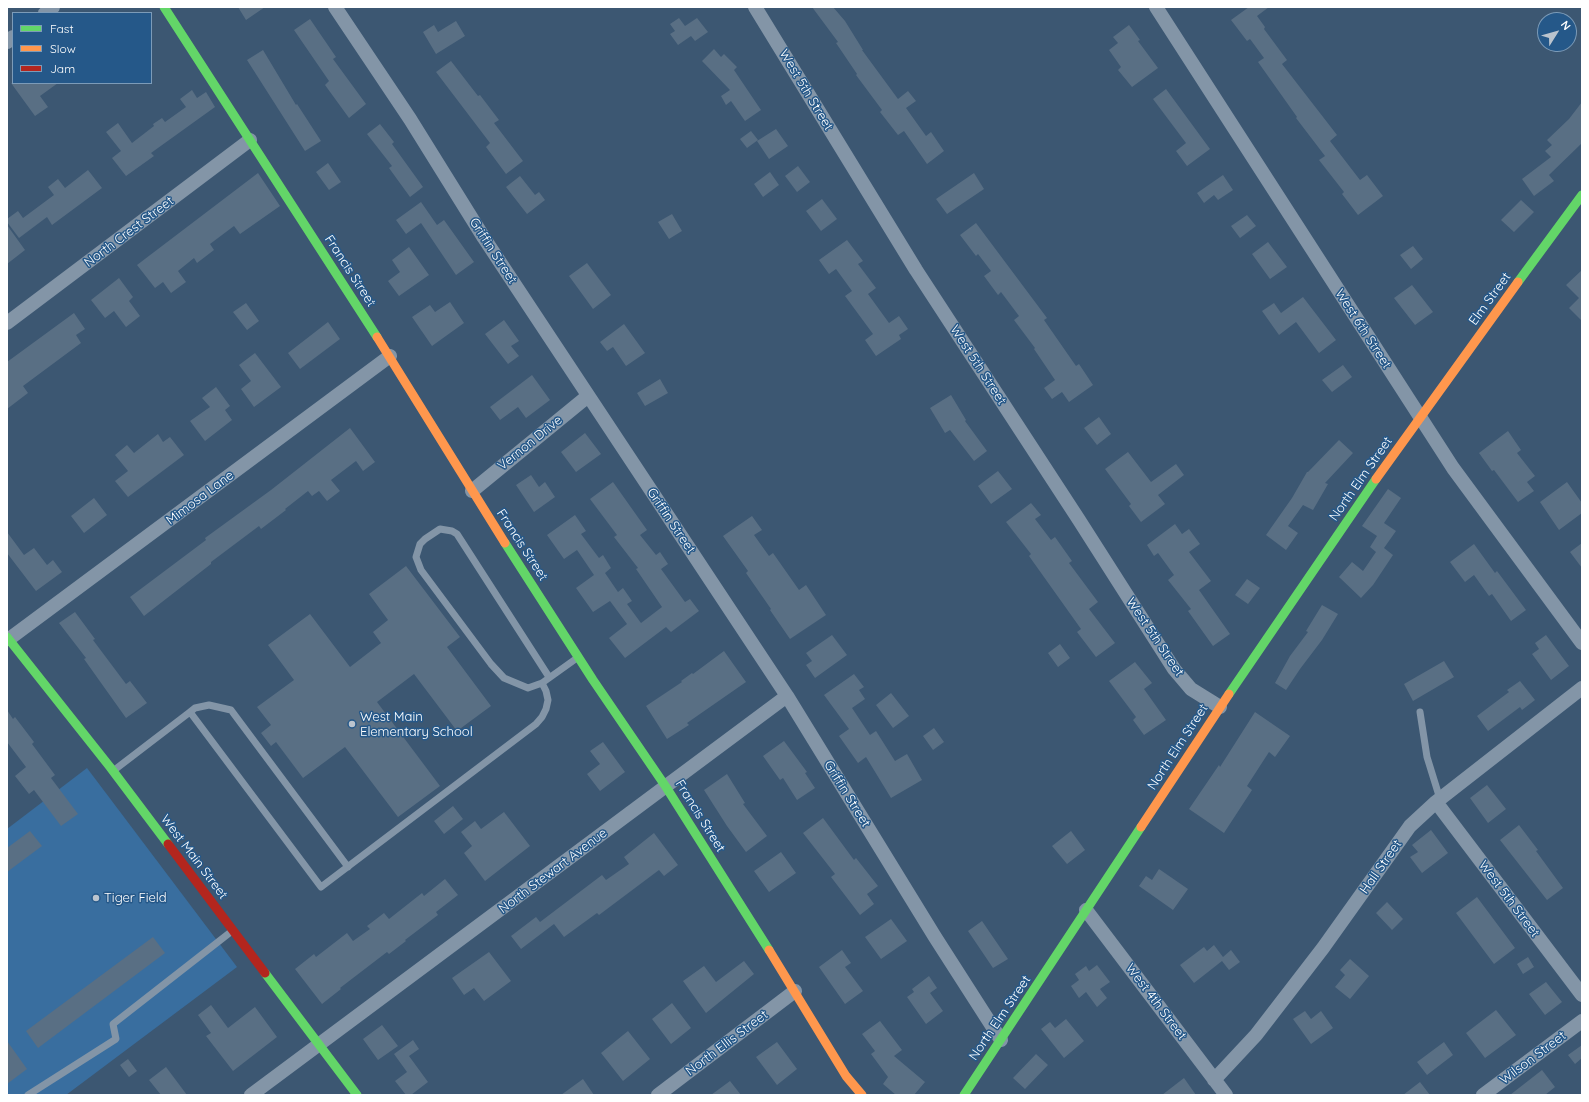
<!DOCTYPE html>
<style>
body{margin:0}
#map{position:relative;width:1589px;height:1102px;overflow:hidden;background:#3c5772;font-family:Quicksand,sans-serif}
canvas{display:block}
.frame{position:absolute;inset:0;border:8px solid #fff;pointer-events:none}
.legend{position:absolute;left:12px;top:12px;width:140px;height:72px;box-sizing:border-box;background:#255889;border:1px solid #7c9bb8;margin:0;padding:5px 7px;list-style:none;font-size:12px;color:#fff}
.legend li{display:flex;align-items:center;gap:8px;height:20px}
.legend b{width:20px;border:1px solid #7c9bb8}
.north{position:absolute;left:1537px;top:12px;width:40px;height:40px;box-sizing:border-box;background:#255889;border:1px solid #7c9bb8;border-radius:50%;rotate:53deg;font-size:11px;font-weight:700;line-height:16px;text-align:center;color:#fff}
.north::after{content:'';display:block;margin:auto;width:14px;height:18px;background:#bbc4ce;clip-path:polygon(50% 0,100% 100%,50% 72%,0 100%)}
</style>
<div id="map">
<canvas width="1589" height="1102"></canvas>
<div class="frame"></div>
<ul class="legend">
<li><b style="height:5px;background:#63d668"></b>Fast</li>
<li><b style="height:5px;background:#ff974d"></b>Slow</li>
<li><b style="height:5px;background:#b3261e"></b>Jam</li>
</ul>
<div class="north">N</div>
</div>
<script>
const ctx = document.querySelector('canvas').getContext('2d');
ctx.lineJoin = 'round';
function fill(path, color) { ctx.fillStyle = color; ctx.fill(path, 'evenodd'); }
const toPath = rows => new Path2D(rows.map(r => 'M' + r).join(''));
function stroke(path, color, width, dash) { ctx.strokeStyle = color; ctx.lineWidth = width; ctx.lineCap = dash ? 'butt' : 'round'; ctx.setLineDash(dash || []); ctx.stroke(path); }
function label(font, color, halo, rows, align = 'center') {
  ctx.font = font + ' Quicksand,sans-serif'; ctx.lineWidth = 3; ctx.setLineDash([]); ctx.textBaseline = 'middle'; ctx.strokeStyle = halo; ctx.fillStyle = color; for (const [text, x, y, turn = 0] of rows) {
    ctx.save(); ctx.translate(x, y); ctx.rotate((+turn || 0) * Math.PI / 180); ctx.textAlign = isNaN(turn) ? turn : align; if (halo) ctx.strokeText(text, 0, 0); ctx.fillText(text, 0, 0); ctx.restore();
  }
}
const green = toPath([
 [87,768,237,967,66,1095,7,1095,7,829]
]);
const building = toPath([
 [238,7,265,7,246,20],
 [812,7,833,7,845,21,863,50,862,50,898,99,908,91,916,101,906,108,926,136,931,132,944,151,927,164,904,131,898,135,880,112,882,110,856,75,857,74,836,43,838,42],
 [1249,7,1269,7,1257,16,1265,27,1264,29,1287,60,1282,64,1337,135,1330,141,1360,180,1367,175,1383,196,1358,215,1342,194,1344,192,1319,160,1325,156,1296,118,1297,117,1258,62,1264,58,1250,39,1247,41,1231,20],
 [679,18,685,26,697,18,708,32,695,41,691,36,678,45,670,34,675,31,670,24],
 [310,19,336,57,333,59,366,104,349,118,325,85,329,81,294,30],
 [456,21,465,36,436,54,423,32,434,25,438,32],
 [1129,25,1140,40,1138,41,1158,68,1132,87,1118,70,1121,67,1109,50,1118,43,1113,37],
 [714,49,721,57,724,54,737,67,734,70,761,110,745,121,731,101,726,105,721,96,730,90,702,61],
 [263,50,296,105,297,104,321,141,305,151,247,60],
 [451,61,478,96,480,95,499,120,494,123,523,161,506,174,486,147,490,143,436,72],
 [11,83,58,83,40,96,48,107,35,116],
 [1166,89,1210,149,1187,166,1176,151,1186,143,1153,99],
 [192,90,197,98,206,92,215,107,151,153,154,156,126,176,112,158,121,151,106,132,118,123,132,143,154,126,153,124,162,118,165,122,186,107,180,99],
 [1582,102,1582,143,1549,175,1554,181,1534,196,1522,179,1551,157,1545,151,1552,145,1547,140,1569,119],
 [380,124,394,142,392,144,423,187,410,197,389,168,392,166,367,134],
 [776,129,788,146,769,159,757,141],
 [751,131,758,140,747,148,740,139],
 [328,163,341,182,329,190,316,172],
 [798,166,810,182,797,192,785,176],
 [88,170,102,188,52,225,47,217,19,238,7,222,7,219,18,211,23,218,54,195,48,187,58,179,65,188],
 [770,172,779,185,763,197,754,184],
 [258,173,280,206,240,234,234,226,210,244,214,250,197,263,194,258,178,271,186,282,171,293,163,282,155,288,137,265],
 [974,173,984,189,947,214,936,199],
 [1223,175,1233,190,1218,200,1214,195,1204,203,1197,193],
 [520,176,535,195,539,192,545,200,527,214,506,187],
 [822,199,837,219,821,231,806,211],
 [1521,200,1534,212,1514,232,1501,220],
 [421,202,437,225,444,220,474,262,456,275,421,223,406,234,396,220],
 [672,214,682,231,669,239,658,222],
 [1247,215,1256,226,1240,238,1231,226],
 [976,223,1047,318,1044,320,1076,366,1079,364,1093,385,1069,402,1062,392,1052,399,1044,388,1055,380,1034,349,1035,348,1014,320,1019,316,1001,292,998,295,984,276,991,271,978,254,976,256,960,235],
 [7,225,25,250,7,264],
 [847,240,863,261,858,264,876,288,868,294,889,323,899,316,908,329,899,335,901,339,876,356,865,340,873,334,845,296,852,291,836,269,829,274,819,260],
 [1268,242,1287,267,1270,279,1252,254],
 [1413,246,1423,259,1411,269,1400,255],
 [409,247,429,275,399,296,388,281,400,272,392,260],
 [587,263,611,295,593,309,569,276],
 [1582,270,1582,321,1569,308,1579,298,1566,285],
 [119,278,133,297,129,301,140,316,126,327,114,311,105,318,91,300],
 [1412,285,1433,312,1415,325,1394,298],
 [1303,297,1336,340,1319,353,1296,322,1279,335,1262,311,1274,303,1281,313],
 [450,302,464,323,432,346,412,317,430,305,435,312],
 [246,303,259,321,247,330,233,312],
 [74,313,85,329,76,335,81,343,23,386,28,393,7,409,7,362],
 [504,320,519,341,511,346,519,356,508,364,485,334],
 [328,322,340,339,300,369,288,353],
 [624,324,645,353,626,366,613,347,607,351,600,342],
 [255,353,281,387,254,407,241,389,251,381,239,365],
 [1343,365,1352,377,1332,392,1322,380],
 [532,375,550,400,526,418,518,407,500,420,490,407],
 [660,379,668,393,645,406,637,393],
 [216,387,230,406,225,410,232,420,205,441,190,421,210,407,202,398],
 [951,395,966,420,965,421,987,451,974,461,950,430,945,433,930,408],
 [1099,417,1111,434,1097,445,1084,428],
 [350,428,375,462,363,471,356,461,331,480,340,491,327,501,319,491,312,496,308,491,285,509,286,510,261,529,259,526,211,562,211,564,144,616,130,597,206,540,205,538,271,490],
 [1508,431,1521,450,1517,453,1535,476,1527,482,1534,491,1518,502,1494,470,1492,471,1479,453],
 [585,433,601,454,576,472,561,452],
 [158,434,163,442,170,437,184,455,128,497,115,481,128,471,115,455,127,445,134,453],
 [1339,440,1353,453,1325,483,1328,484,1313,510,1303,505,1288,526,1298,533,1286,550,1266,535,1292,498,1307,472,1308,472],
 [1128,452,1151,482,1176,464,1184,475,1158,495,1165,504,1141,522,1129,506,1131,504,1105,469],
 [998,471,1012,489,991,504,978,486],
 [531,475,539,487,545,482,555,497,534,512,516,485],
 [613,482,647,530,640,535,656,555,660,552,668,564,661,569,685,602,690,599,699,611,671,632,666,627,625,658,609,638,627,624,610,601,593,612,576,588,594,575,577,550,564,559,547,535,575,515,586,531,581,534,599,558,603,555,611,568,605,573,618,592,623,588,632,601,627,604,641,623,662,607,636,569,638,568,614,537,617,535,590,499],
 [1567,482,1582,503,1582,513,1559,530,1540,502],
 [1388,489,1401,498,1384,523,1396,531,1384,548,1393,555,1373,585,1361,598,1339,577,1352,562,1363,571,1376,552,1370,547,1377,536,1362,526],
 [94,498,107,515,84,533,71,516],
 [1031,503,1041,515,1035,519,1051,540,1055,537,1072,561,1069,563,1098,602,1089,609,1115,643,1096,657,1077,632,1081,629,1029,556,1031,554,1006,522],
 [752,516,762,530,754,535,769,556,773,553,799,590,806,585,826,615,790,639,770,610,771,609,746,573,748,571,723,536],
 [1175,524,1182,534,1189,529,1200,544,1189,552,1211,581,1199,590,1230,634,1213,646,1188,611,1191,609,1168,580,1174,575,1158,553,1154,556,1147,545],
 [7,532,24,555,34,548,47,565,53,560,62,572,36,591,7,553],
 [1582,543,1582,568,1570,552],
 [1474,544,1495,573,1497,571,1526,610,1511,621,1492,594,1489,596,1474,575,1465,582,1450,562],
 [406,566,460,637,447,647,491,706,457,731,414,674,377,702,440,786,398,817,345,747,303,778,276,742,271,746,261,733,271,725,257,707,294,680,268,645,310,614,350,667,381,643,373,632,388,620,369,594],
 [1247,579,1260,588,1248,604,1235,595],
 [1322,605,1338,614,1322,640,1300,669,1286,690,1275,683,1290,656,1308,632,1306,631],
 [75,612,95,639,93,640,126,684,130,681,147,703,126,718,84,659,86,658,59,623],
 [832,635,847,655,815,678,806,665,812,661,806,653],
 [1546,635,1569,666,1551,680,1532,654,1539,649,1535,643],
 [1060,644,1070,658,1058,667,1048,653],
 [724,651,746,682,687,723,689,725,667,739,646,706,682,682,681,681,692,673,693,674],
 [1444,661,1454,677,1413,701,1404,684],
 [1135,662,1152,683,1144,689,1166,720,1144,735,1133,720,1136,717,1109,681],
 [854,674,864,687,859,690,865,699,852,708,870,735,876,731,895,761,907,754,922,780,891,798,866,757,858,763,839,736,849,729,824,695],
 [1520,681,1535,700,1522,710,1520,707,1488,731,1477,716,1509,692,1507,690],
 [891,693,909,716,893,728,876,705],
 [7,710,13,719,15,717,34,742,32,744,55,775,51,778,78,814,61,826,34,790,29,794,15,776,26,767,7,742],
 [1255,712,1290,736,1275,757,1269,752,1247,786,1252,790,1224,833,1189,809,1219,765,1220,767],
 [934,728,944,742,933,750,923,736],
 [784,741,807,772,805,773,815,788,797,800,783,778,780,780,763,756],
 [603,742,625,772,600,791,587,774,600,764,590,751],
 [727,774,745,803,743,804,767,836,746,852,727,826,704,790],
 [1487,785,1506,809,1488,823,1470,798],
 [453,806,463,819,444,834,434,821],
 [504,812,530,846,485,881,464,853,472,846,461,832,475,821,481,829],
 [823,818,854,860,856,858,878,886,867,894,874,904,860,915,831,877,835,874,803,833],
 [1519,825,1538,850,1536,851,1563,888,1547,900,1500,840],
 [1431,830,1448,853,1422,873,1410,857,1418,852,1412,845],
 [30,831,42,846,7,872,7,848],
 [1071,831,1085,850,1067,864,1052,846],
 [654,833,678,865,664,876,659,870,599,915,597,913,564,937,554,924,521,949,511,936,536,917,540,922,602,875,606,880,629,864,624,857],
 [781,852,796,873,769,892,754,871],
 [1159,869,1188,889,1173,910,1139,886,1146,876,1152,880],
 [445,879,458,895,436,912,438,915,405,940,406,941,389,954,387,952,340,988,341,989,322,1004,295,969,314,954,316,957,347,933,353,941,370,929,367,926,384,913,389,919,422,893,424,896],
 [1477,897,1515,948,1494,964,1456,913],
 [1387,902,1403,919,1392,930,1376,913],
 [891,919,907,941,881,959,865,937],
 [982,921,1008,959,993,968,968,931],
 [153,937,165,953,38,1048,26,1031],
 [1214,945,1223,957,1231,950,1240,962,1229,970,1222,961,1194,983,1180,965,1204,947,1207,951],
 [842,950,851,963,845,967,863,991,845,1004,819,967],
 [489,952,511,981,484,1001,474,988,464,995,452,978],
 [1528,957,1534,967,1523,974,1517,964],
 [1350,959,1369,976,1350,999,1335,987,1345,975,1340,970],
 [744,961,754,974,706,1013,683,981,704,966,716,982],
 [1097,965,1110,982,1100,989,1107,998,1097,1007,1086,992,1079,998,1071,986,1079,980,1075,974,1086,966,1089,971],
 [929,976,937,988,930,993,943,1011,926,1024,907,997,914,992,912,989],
 [1546,982,1562,1002,1545,1015,1529,994],
 [672,1003,691,1028,671,1044,652,1019],
 [211,1005,228,1028,255,1007,277,1037,233,1071,206,1036,211,1033,198,1015],
 [1496,1010,1516,1035,1485,1058,1466,1033],
 [1305,1011,1311,1019,1321,1011,1333,1028,1311,1044,1293,1019],
 [1066,1019,1084,1041,1064,1058,1041,1029,1050,1022,1055,1028],
 [880,1021,902,1050,894,1056,925,1082,914,1095,896,1095,883,1084,888,1077,871,1054,875,1051,862,1034],
 [382,1025,398,1046,378,1060,363,1039],
 [628,1031,650,1059,623,1081,601,1053],
 [413,1040,419,1049,409,1056,428,1082,411,1095,406,1095,395,1081,407,1072,394,1054],
 [7,1041,27,1069,7,1084],
 [777,1042,797,1069,777,1085,756,1057],
 [1444,1042,1453,1055,1427,1075,1417,1062],
 [1582,1045,1582,1058,1575,1064,1568,1055],
 [1036,1054,1048,1065,1025,1089,1013,1078],
 [128,1059,137,1071,129,1077,120,1065],
 [166,1067,187,1095,161,1095,149,1080],
 [1542,1070,1555,1087,1545,1095,1510,1095],
 [1184,1078,1196,1095,1162,1095],
 [583,1079,594,1095,561,1095],
 [730,1081,741,1095,711,1095],
 [1420,1082,1430,1095,1403,1095]
]);
const lane = toPath([
 [549,677,457,534,452,531,440,529,425,539,420,544,416,557,421,570,491,664,504,678,528,688,542,683,577,658],
 [1420,712,1427,757,1440,799],
 [113,771,190,712],
 [348,867,231,710,209,705,195,708,190,712,321,887,536,724,542,717,546,709,548,700,546,691,542,683],
 [28,1095,116,1039,113,1024,232,931]
]);
const street = toPath([
 [335,7,410,119,484,238,787,696,935,937,1001,1040],
 [755,7,916,270,1079,520,1174,669,1191,689,1220,707],
 [1156,7,1453,468,1582,643],
 [45,13,53,7],
 [7,42,13,37],
 [7,323,250,140],
 [472,491,588,396],
 [9,639,390,356],
 [1436,802,1582,995],
 [1086,910,1226,1095],
 [1214,1080,1256,1035,1323,948,1410,826,1436,802,1582,688],
 [251,1095,787,696],
 [658,1095,795,991],
 [1483,1095,1582,1021]
]);
const fast = toPath([
 [164,7,377,337],
 [1518,282,1582,195],
 [505,543,593,680,666,787,769,950],
 [7,637,110,767,168,844],
 [1229,694,1376,479],
 [265,973,357,1095],
 [964,1095,1141,827]
]);
const slow = toPath([
 [377,337,505,543],
 [1376,479,1518,282],
 [1141,827,1229,694],
 [769,950,846,1076,862,1095]
]);
const jam = toPath([
 [168,844,265,973]
]);
const markers = [
 [352,724,4,"#bbc4ce"],
 [96,898,4,"#bbc4ce"]
];
const streetNames = [
 ["West 5th Street",806,90,59],
 ["North Crest Street",129,232,-37],
 ["Griffin Street",493,251,57],
 ["Francis Street",350,271,57],
 ["Elm Street",1490,299,-54],
 ["West 6th Street",1363,329,57],
 ["West 5th Street",978,365,57],
 ["Vernon Drive",530,443,-39],
 ["North Elm Street",1361,479,-55],
 ["Mimosa Lane",200,498,-37],
 ["Griffin Street",671,521,56],
 ["Francis Street",522,545,57],
 ["West 5th Street",1155,637,56],
 ["North Elm Street",1178,747,-57],
 ["Griffin Street",847,794,58],
 ["Francis Street",700,816,58],
 ["West Main Street",194,857,53],
 ["Hall Street",1381,867,-55],
 ["North Stewart Avenue",553,871,-37],
 ["West 5th Street",1509,899,53],
 ["West 4th Street",1156,1002,53],
 ["North Elm Street",1000,1018,-56],
 ["North Ellis Street",727,1043,-37],
 ["Wilson Street",1533,1058,-37]
];
const poiNames = [
 ["West Main",360,717],
 ["Elementary School",360,732],
 ["Tiger Field",104,898]
];
fill(green, '#396e9f');
fill(building, '#596f84');
stroke(lane, '#8395a7', 7);
stroke(street, '#8395a7', 14);
stroke(fast, '#63d668', 9);
stroke(slow, '#ff974d', 9);
stroke(jam, '#b3261e', 9);
for (const [x, y, r, color] of markers) { const dot = new Path2D(); dot.arc(x, y, r, 0, 2 * Math.PI); ctx.fillStyle = color; ctx.fill(dot); stroke(dot, '#255889', 1.5); }
label('13px', '#fff', '#255889', streetNames);
label('13px', '#fff', '#255889', poiNames, 'left');
</script>
